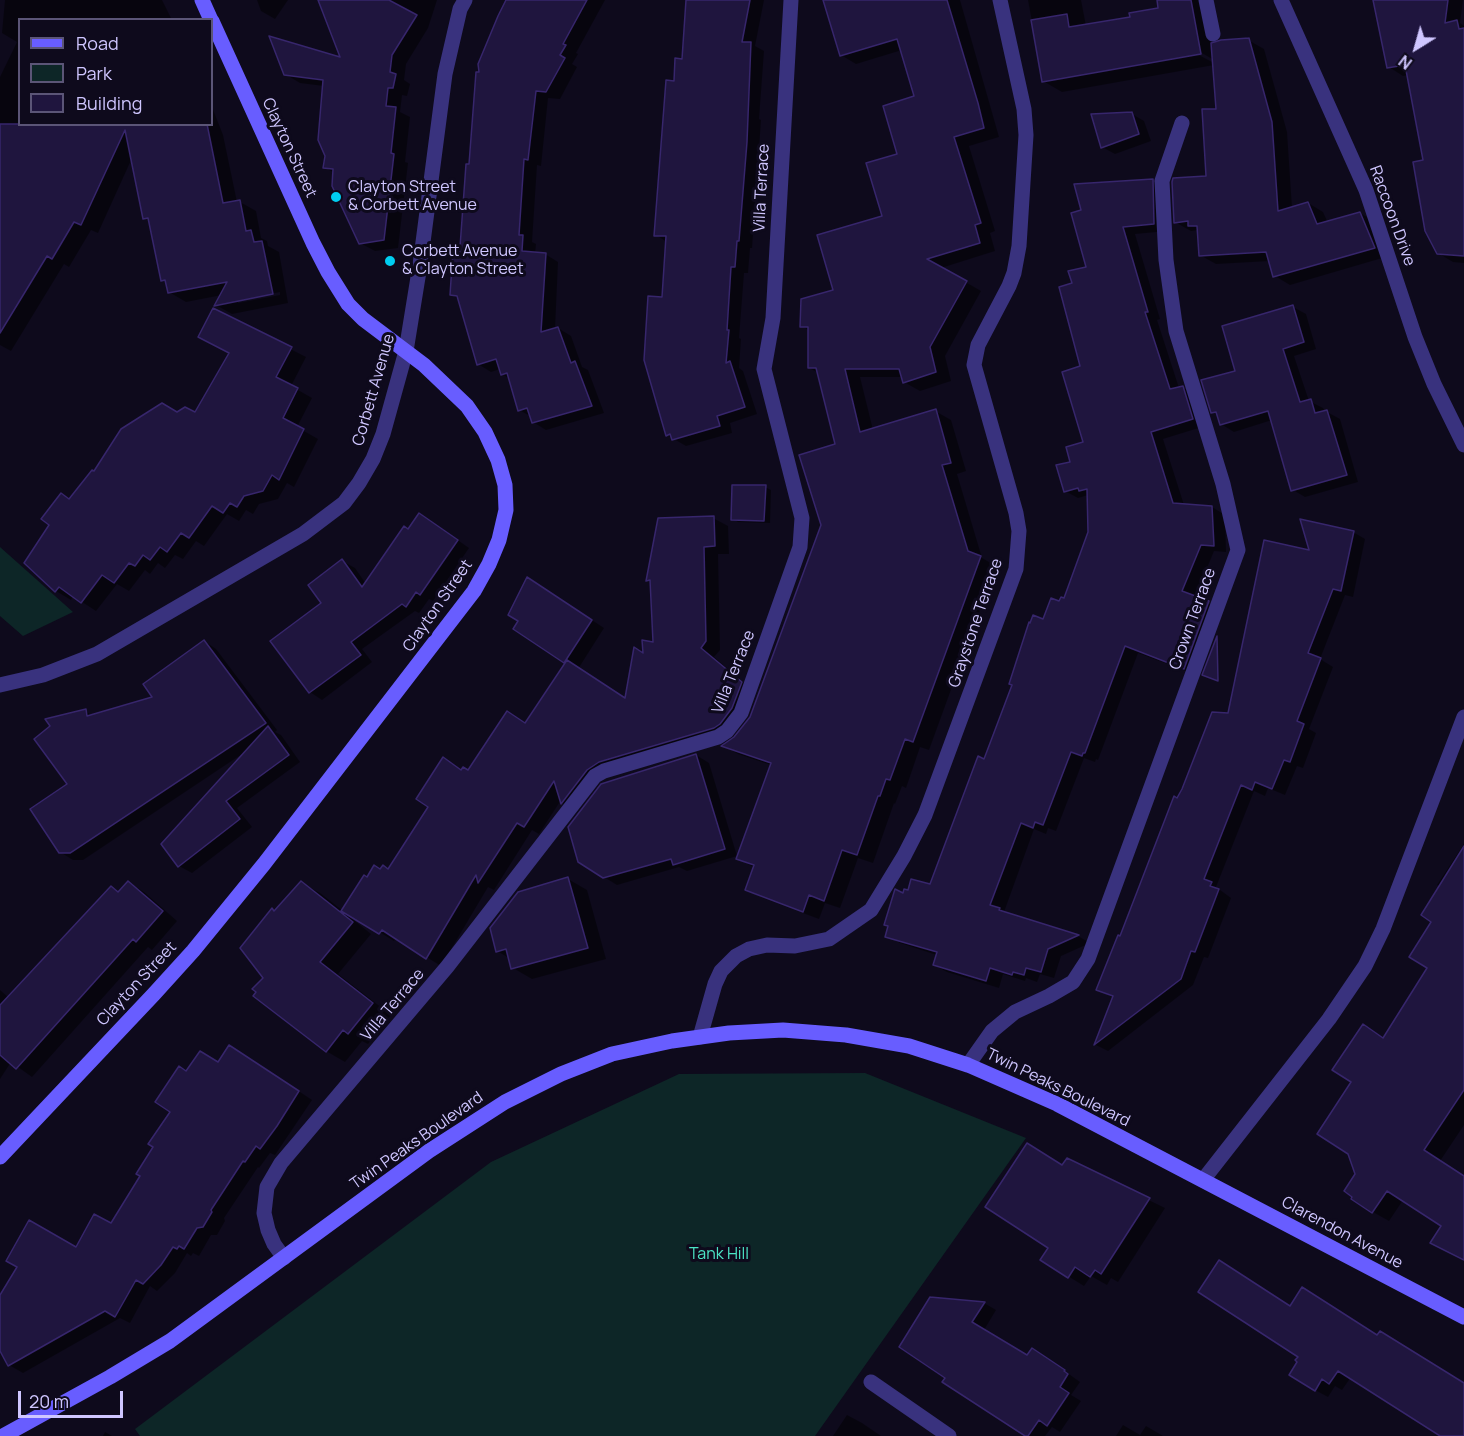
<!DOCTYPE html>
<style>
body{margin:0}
#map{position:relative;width:1464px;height:1436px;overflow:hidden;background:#0e0a1c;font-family:Manrope,sans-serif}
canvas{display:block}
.legend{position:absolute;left:18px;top:18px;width:195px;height:108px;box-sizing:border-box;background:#0e0a1c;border:2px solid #5b5577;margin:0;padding:8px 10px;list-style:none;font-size:18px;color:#cfc6ff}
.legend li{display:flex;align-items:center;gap:12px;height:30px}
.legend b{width:30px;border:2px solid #5b5577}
.north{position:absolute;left:1386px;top:18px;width:60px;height:60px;-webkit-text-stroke:4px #0e0a1c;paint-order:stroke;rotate:217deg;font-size:16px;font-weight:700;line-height:24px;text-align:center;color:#cfc6ff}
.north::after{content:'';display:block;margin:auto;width:21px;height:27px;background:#cfc6ff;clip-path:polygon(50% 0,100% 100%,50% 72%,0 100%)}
.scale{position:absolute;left:18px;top:1391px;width:105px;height:27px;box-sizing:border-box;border:3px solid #cfc6ff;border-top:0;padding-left:8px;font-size:18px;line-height:21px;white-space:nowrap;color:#cfc6ff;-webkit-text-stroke:4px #0e0a1c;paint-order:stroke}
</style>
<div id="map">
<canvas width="1464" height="1436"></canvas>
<ul class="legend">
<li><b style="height:8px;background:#685dff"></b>Road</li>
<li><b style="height:16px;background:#0d2627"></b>Park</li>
<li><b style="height:16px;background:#1f153e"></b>Building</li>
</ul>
<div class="north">N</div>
<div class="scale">20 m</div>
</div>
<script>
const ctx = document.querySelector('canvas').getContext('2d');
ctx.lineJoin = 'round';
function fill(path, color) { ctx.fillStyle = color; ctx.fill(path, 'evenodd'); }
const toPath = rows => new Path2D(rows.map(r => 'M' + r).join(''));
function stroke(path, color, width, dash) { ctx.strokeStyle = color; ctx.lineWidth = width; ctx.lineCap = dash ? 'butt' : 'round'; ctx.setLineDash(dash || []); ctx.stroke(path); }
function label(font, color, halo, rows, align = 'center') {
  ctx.font = font + ' Manrope,sans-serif'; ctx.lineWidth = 6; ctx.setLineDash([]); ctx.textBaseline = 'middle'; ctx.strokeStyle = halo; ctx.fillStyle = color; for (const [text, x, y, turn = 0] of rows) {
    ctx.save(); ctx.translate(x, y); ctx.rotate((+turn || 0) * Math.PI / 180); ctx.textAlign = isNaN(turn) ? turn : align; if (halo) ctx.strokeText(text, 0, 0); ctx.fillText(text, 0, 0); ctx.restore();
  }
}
const green = toPath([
 [0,547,73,612,23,636,0,616],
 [865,1073,1026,1138,815,1436,140,1436,135,1429,491,1162,679,1074]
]);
const shadow = toPath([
 [5,0,162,0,171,18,174,20,20,20,20,124,212,124,212,107,223,135,237,202,240,202,256,211,261,238,267,241,268,246,279,252,288,303,232,314,216,305,222,295,186,302,169,292,168,283,163,280,150,221,145,218,132,158,98,233,91,230,69,267,64,264,11,351,0,345,0,77,17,42,2,33],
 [280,292,280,295,238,303,238,300],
 [257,0,288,0,275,19,261,11],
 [320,0,437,0,428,28,406,64,404,80,410,84,407,96,402,95,400,112,410,117,405,162,408,163,398,248,375,251,360,243,334,173,325,167,327,156,324,86,300,83,285,74,342,59],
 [508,0,605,0,576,53,578,54,572,64,577,67,560,99,548,98,541,166,537,165,532,242,536,244,535,254,545,254,558,262,555,329,558,328,571,336,582,367,588,370,604,413,546,430,533,422,532,417,519,410,510,379,502,374,500,369,491,372,478,364,459,299,452,295,459,251,462,248,480,73],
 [688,0,764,0,755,46,764,51,759,119,761,120,752,248,750,248,748,273,744,273,739,338,741,339,739,368,743,371,757,414,730,423,732,433,686,446,667,435,663,298,667,242,656,235,675,82,683,60],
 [836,0,960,0,999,137,969,146,995,231,990,233,995,251,941,268,981,291,945,356,951,381,920,391,904,382,903,377,860,377,873,430,935,411,951,420,966,471,957,474,982,558,996,566,929,750,920,747,906,788,902,786,895,804,894,803,873,863,858,858,840,908,825,903,819,919,763,898,747,890,755,868,737,858,771,765,738,754,724,746,735,738,751,717,823,525,836,445,819,373,809,368,810,331,802,326,835,291,884,217,916,97,902,50,856,64,841,55],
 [1028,0,1081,0,1086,26,1131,18,1159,10,1157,0,1207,0,1215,44,1248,40,1264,49,1287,132,1292,208,1308,203,1323,212,1328,223,1360,213,1375,222,1389,256,1290,285,1275,276,1270,261,1216,264,1200,255,1198,230,1191,231,1175,222,1208,177,1217,110,1214,65,1062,92,1043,81],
 [1195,49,1214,60,1214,63,1193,52],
 [1377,0,1463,0,1460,23,1464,26,1464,263,1453,262,1438,253,1425,162,1408,75,1403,76,1389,67],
 [1132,114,1144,121,1151,141,1115,154,1102,147],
 [1152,181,1165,188,1167,231,1135,234,1160,319,1157,320,1179,388,1182,387,1195,395,1205,426,1163,439,1184,505,1212,507,1225,515,1226,552,1214,551,1195,597,1221,610,1197,675,1138,653,1098,760,1096,759,1095,762,1084,758,1056,831,1048,828,1046,834,1034,829,1004,912,1078,936,1090,943,1061,956,1054,978,1040,974,1037,982,1026,978,1025,981,1003,974,999,988,947,972,934,965,937,955,900,943,887,936,904,895,931,886,1044,621,1065,600,1089,533,1088,495,1078,498,1065,491,1072,463,1085,443,1082,367,1073,284,1088,268],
 [1293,307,1306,314,1316,349,1294,356,1309,401,1323,408,1325,412,1327,412,1340,419,1358,482,1305,497,1293,490,1272,420,1234,432,1221,424,1218,415,1213,412,1237,372],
 [214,310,306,357,291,386,312,398,297,427,318,439,294,487,287,483,278,499,259,504,253,514,246,510,239,521,227,514,204,546,196,541,183,559,175,555,165,568,158,563,150,574,145,570,129,591,117,584,96,611,73,596,71,600,56,591,26,563,70,500,95,473,178,414,196,414,231,353],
 [765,487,771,490,770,523,738,522,733,519],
 [713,518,728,526,729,554,718,554,720,650,714,657,755,692,735,732,605,775,576,811,562,803,561,800,539,834,532,830,494,890,488,887,441,966,396,938,394,941,352,915,350,917,371,934,338,974,391,1015,368,1044,362,1041,345,1062,326,1051,265,979,276,912,301,883,320,893,343,911,368,878,381,871,389,870,462,771,468,772,526,724,567,662,515,628,540,586,604,628,578,669,626,700,645,655,654,644,652,582,648,580],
 [432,522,469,548,433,601,429,599,419,613,415,611,362,649,372,662,322,700,310,692,323,604,342,561,355,568,366,584,409,531],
 [1353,532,1365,539,1353,597,1345,595,1320,659,1333,667,1309,729,1316,733,1303,768,1297,766,1285,795,1268,788,1265,796,1254,791,1216,887,1231,898,1208,958,1204,957,1193,985,1108,1051,1096,1045,1114,998,1098,990,1178,800,1229,715,1311,552],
 [204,641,216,649,277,730,275,732,281,735,300,762,237,808,252,827,192,873,179,866,245,752,83,860,73,860,60,852,69,784,85,711,93,716,155,698],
 [696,755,709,763,737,856,687,871,679,867,617,885,604,877],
 [1464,844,1464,1125,1440,1161,1464,1177,1464,1259,1443,1226,1403,1200,1389,1221,1373,1212,1354,1196,1357,1174,1353,1081,1363,1026,1384,1038,1429,968,1433,921,1440,887,1437,885],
 [568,879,587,890,606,959,532,979,513,968,509,958,497,951],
 [128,882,144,892,177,921,152,950,148,947,32,1077,11,1062,0,1079,0,990,9,998,111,888,119,892],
 [243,1054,312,1100,275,1155,270,1153,259,1168,258,1167,224,1218,225,1221,217,1235,211,1235,199,1256,193,1253,191,1256,187,1253,175,1273,157,1291,150,1286,130,1323,120,1318,23,1373,9,1365,0,1348,0,1298,112,1225,142,1176,172,1112,187,1072],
 [1067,1160,1165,1208,1118,1282,1111,1278,1107,1285,1091,1276,1084,1286,1042,1260,1050,1247,1062,1166],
 [931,1299,984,1303,996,1310,984,1330,1028,1357,1045,1357,1080,1382,1071,1395,1081,1401,1060,1432,1052,1427,1045,1436,1028,1436,945,1382,947,1377],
 [1291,1307,1378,1337,1464,1384,1464,1436,1448,1436,1351,1377,1342,1390,1335,1386,1328,1397,1315,1390,1300,1357],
 [847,1415,862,1423,881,1436,833,1436],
 [1123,1425,1140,1435,1146,1426,1163,1436,1116,1436],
 [105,1432,112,1436,103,1436]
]);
const building = toPath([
 [318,0,389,0,417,15,392,55,390,72,396,74,393,88,388,88,386,106,396,107,391,153,394,154,384,240,359,244,332,186,333,169,323,168,325,156,318,140,323,80,284,75,269,36,340,57,318,0],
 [506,0,587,0,563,44,566,45,560,55,565,58,546,92,536,91,528,160,524,159,519,235,523,235,522,251,546,253,541,332,558,327,571,363,575,361,592,406,532,423,527,408,518,411,507,373,501,375,496,359,477,365,457,296,450,295,453,250,458,250,458,247,460,247,466,164,469,164,476,72,479,72,478,64,498,16,506,0],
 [686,0,750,0,742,42,751,42,747,142,739,241,737,241,735,267,731,267,727,330,729,330,726,363,730,361,745,407,717,416,720,426,672,440,670,434,666,436,644,360,648,296,662,297,666,236,654,236,666,80,674,81,675,58,682,59,686,0],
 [823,0,947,0,978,103,984,128,954,137,981,223,975,225,980,243,927,259,967,281,930,347,936,372,903,383,899,369,845,369,860,432,936,409,951,463,942,465,968,551,981,556,913,742,905,739,890,780,886,779,880,796,878,796,857,855,842,850,824,901,809,895,803,912,745,890,754,865,736,859,771,763,721,746,734,737,750,717,821,525,799,455,835,444,816,368,808,368,808,327,800,327,801,299,833,290,817,235,882,216,866,163,897,154,883,106,914,96,897,39,840,56,823,0],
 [1157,0,1191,0,1201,54,1042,82,1031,20,1067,14,1069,27,1130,17,1129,13,1158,8,1157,0],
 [1373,0,1448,0,1445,23,1457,20,1459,29,1464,28,1464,256,1437,254,1425,231,1413,162,1423,160,1405,65,1387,68,1373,0],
 [1249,38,1272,122,1278,211,1308,202,1317,224,1360,212,1375,248,1273,277,1266,252,1199,256,1197,226,1188,226,1188,221,1174,223,1172,182,1173,178,1206,176,1202,109,1216,109,1211,43,1221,40,1249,38],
 [1132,112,1139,134,1101,148,1091,114,1132,112],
 [0,124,207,124,223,203,240,200,246,231,251,230,254,242,262,241,273,294,214,306,227,282,168,293,165,280,161,281,148,218,143,219,125,130,81,225,74,222,52,259,47,256,0,333,0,124],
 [1153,179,1154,224,1123,227,1148,312,1145,312,1170,389,1183,386,1193,419,1151,432,1173,503,1212,506,1214,546,1201,545,1182,591,1209,601,1184,669,1125,646,1085,753,1083,753,1082,756,1071,752,1043,825,1035,822,1033,828,1021,823,990,905,1000,908,999,910,1079,935,1048,949,1041,972,1026,968,1024,975,1013,972,1012,975,990,968,986,981,933,965,937,952,885,937,888,926,884,925,895,889,903,893,904,889,908,890,911,879,930,884,978,756,984,759,1012,685,1009,684,1029,622,1030,623,1033,615,1043,619,1051,598,1059,601,1061,597,1064,598,1088,532,1087,489,1079,491,1078,488,1064,492,1056,465,1070,462,1066,447,1083,442,1062,372,1080,366,1059,287,1072,283,1068,271,1086,267,1071,213,1081,210,1074,184,1153,179],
 [1293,305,1304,342,1283,349,1300,402,1311,399,1315,413,1327,410,1347,475,1291,491,1268,411,1220,425,1216,412,1211,413,1201,380,1235,371,1222,326,1293,305],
 [213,308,292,347,276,377,298,388,283,418,304,429,279,480,272,475,263,491,244,496,237,507,230,503,223,513,212,506,189,538,181,533,167,552,160,547,150,560,143,555,135,566,129,563,114,583,102,575,81,603,59,587,55,592,24,563,49,525,41,519,61,493,69,499,92,470,94,471,121,429,162,403,177,412,185,407,195,412,229,353,198,337,213,308],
 [732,485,766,485,764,521,731,520,732,485],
 [419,513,458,540,420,595,416,592,406,607,402,604,351,642,361,655,309,693,270,641,321,603,308,585,342,559,362,587,404,526,408,529,419,513],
 [714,516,715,546,704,547,706,641,701,648,742,682,732,708,720,724,714,728,599,762,587,770,561,804,554,781,524,827,517,823,478,883,476,875,426,959,382,930,379,934,341,911,364,875,367,877,374,865,380,869,383,865,388,869,428,807,416,799,443,757,461,770,463,767,468,770,507,711,525,723,567,660,625,698,634,647,643,653,642,640,653,642,650,580,646,581,658,518,714,516],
 [1300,519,1354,531,1341,591,1333,589,1308,653,1321,658,1297,721,1304,724,1290,762,1284,760,1272,789,1255,782,1252,790,1241,785,1204,879,1212,882,1210,886,1219,889,1195,952,1191,951,1181,979,1094,1045,1113,996,1096,990,1118,935,1120,936,1174,796,1177,798,1182,789,1212,712,1228,713,1264,540,1309,550,1300,519],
 [527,577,592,620,564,663,513,629,518,621,508,615,527,577],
 [1217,636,1218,681,1202,675,1217,636],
 [204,640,266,723,70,853,59,853,30,809,67,784,34,739,50,726,45,719,86,709,87,716,152,697,143,684,204,640],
 [268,726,289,755,226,801,240,819,178,867,161,844,268,726],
 [696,754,725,849,673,865,671,859,603,878,578,862,568,827,601,784,696,754],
 [1464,846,1464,1090,1424,1150,1464,1176,1464,1260,1430,1243,1441,1226,1387,1191,1372,1213,1351,1199,1352,1197,1344,1191,1355,1174,1348,1154,1317,1134,1351,1082,1332,1070,1363,1024,1383,1038,1427,968,1409,957,1431,922,1421,915,1464,846],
 [568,877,588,948,511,969,506,949,496,952,490,928,518,892,568,877],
 [128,881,163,911,136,942,133,939,16,1069,0,1055,0,1005,111,886,118,892,128,881],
 [301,881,353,922,320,962,373,1003,348,1034,343,1030,326,1052,253,996,256,992,252,989,263,978,240,948,272,908,274,911,301,881],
 [229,1045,299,1091,277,1126,260,1149,256,1146,245,1162,243,1161,211,1210,212,1212,203,1227,197,1228,184,1249,179,1246,177,1249,173,1247,161,1265,143,1284,136,1280,115,1317,105,1311,8,1366,0,1351,0,1295,17,1267,6,1261,29,1220,76,1247,94,1214,111,1223,140,1176,136,1174,153,1147,148,1144,170,1112,155,1102,179,1066,186,1071,200,1051,218,1062,229,1045],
 [1027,1143,1062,1165,1067,1158,1150,1198,1101,1274,1095,1270,1090,1277,1075,1267,1068,1278,1040,1260,1048,1248,985,1207,1027,1143],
 [1219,1260,1290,1306,1302,1287,1377,1335,1380,1331,1464,1383,1464,1436,1440,1436,1338,1371,1329,1384,1322,1379,1315,1391,1289,1375,1297,1362,1295,1360,1298,1357,1198,1292,1219,1260],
 [930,1297,985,1302,972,1322,1027,1355,1032,1348,1065,1370,1064,1371,1068,1374,1060,1387,1069,1393,1047,1426,1039,1420,1028,1436,1025,1436,942,1382,945,1378,899,1347,930,1297]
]);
const street = toPath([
 [1206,0,1213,34],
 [1281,0,1366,190,1415,337,1434,384,1464,445],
 [0,685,43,675,97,654,303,534,344,503,359,483,373,459,383,434,406,351,420,265,445,74,460,9,465,0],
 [700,1037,715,984,721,971,736,956,749,949,767,945,795,946,829,939,871,910,904,856,925,815,1016,569,1019,531,1016,513,974,365,978,345,1009,286,1014,273,1019,246,1026,135,1024,109,1000,0],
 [968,1065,992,1031,1015,1012,1049,996,1073,982,1088,959,1238,550,1223,484,1176,331,1166,260,1162,181,1182,123],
 [1203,1180,1329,1019,1365,966,1383,929,1464,717],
 [284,1258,274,1244,268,1230,264,1213,267,1187,281,1163,447,967,595,776,604,771,718,737,727,731,741,713,800,547,802,518,764,369,773,318,791,0],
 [871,1382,949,1436]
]);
const secondary = toPath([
 [202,0,211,20],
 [0,1157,154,994,193,951,264,864,474,591,489,564,499,540,506,510,505,485,498,460,485,432,467,406,424,365,363,319,348,304,328,272,313,243,212,21],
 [3,1436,110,1377,170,1341,429,1151,505,1102,561,1074,612,1054,672,1041,729,1033,783,1030,846,1035,909,1046,968,1065,1057,1104,1464,1317]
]);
const markers = [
 [336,197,6,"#00cef1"],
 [390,261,6,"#00cef1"]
];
const streetNames = [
 ["Clayton Street",289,148,65],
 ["Villa Terrace",762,188,-87],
 ["Raccoon Drive",1392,216,70],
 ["Corbett Avenue",374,390,-74],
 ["Clayton Street",438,606,-55],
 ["Crown Terrace",1193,619,-70],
 ["Graystone Terrace",976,623,-71],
 ["Villa Terrace",734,672,-68],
 ["Clayton Street",137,984,-47],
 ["Villa Terrace",393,1005,-50],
 ["Twin Peaks Boulevard",1058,1088,26],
 ["Twin Peaks Boulevard",417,1141,-35],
 ["Clarendon Avenue",1342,1233,28]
];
const poiNames = [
 ["Clayton Street",348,188],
 ["& Corbett Avenue",348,206],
 ["Corbett Avenue",402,252],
 ["& Clayton Street",402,270]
];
const parkNames = [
 ["Tank Hill",719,1255]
];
fill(green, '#0d2627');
fill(shadow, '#0007');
fill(building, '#1f153e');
stroke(building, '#37266c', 1.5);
stroke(street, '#39327e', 15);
stroke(secondary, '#685dff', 15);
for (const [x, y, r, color] of markers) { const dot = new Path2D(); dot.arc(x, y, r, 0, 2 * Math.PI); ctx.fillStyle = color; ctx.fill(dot); stroke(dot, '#0e0a1c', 2); }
label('16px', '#cfc6ff', '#0e0a1c', streetNames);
label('16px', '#cfc6ff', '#0e0a1c', poiNames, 'left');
label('16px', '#4ce4c5', '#0e0a1c', parkNames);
</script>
